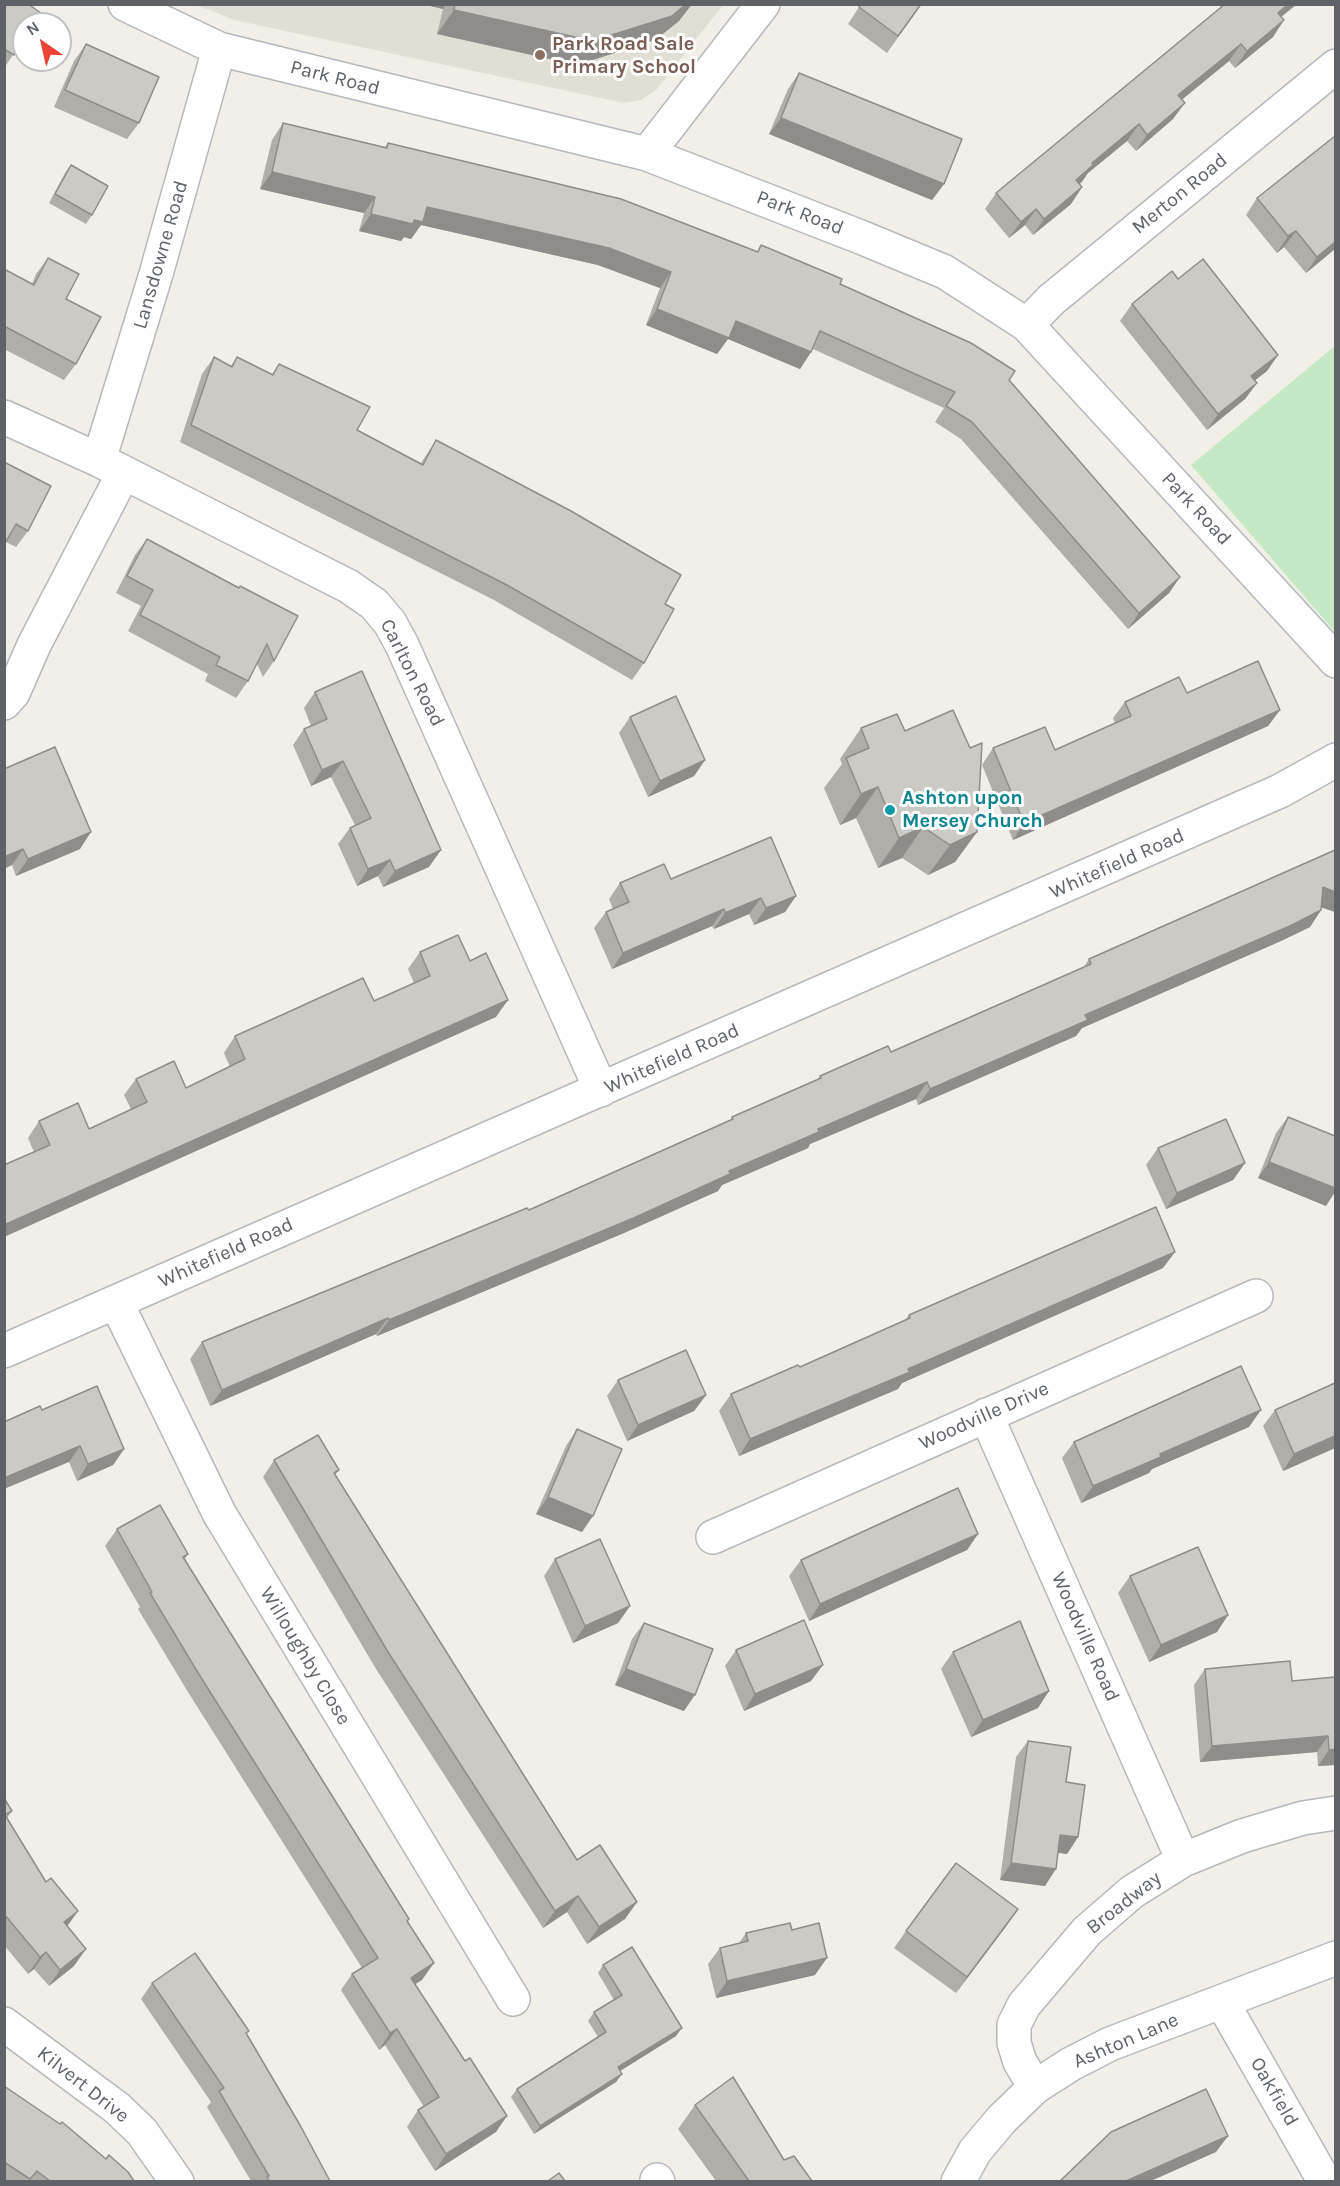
<!DOCTYPE html>
<style>
body{margin:0}
#map{position:relative;width:1340px;height:2186px;overflow:hidden;background:#f1efe8;font-family:Karla,sans-serif}
canvas{display:block}
.frame{position:absolute;inset:0;border:6px solid #5f6368;pointer-events:none}
.north{position:absolute;left:12px;top:12px;width:60px;height:60px;box-sizing:border-box;background:#fff;border:2px solid #bfc1c3;border-radius:50%;rotate:326deg;font-size:16px;font-weight:700;line-height:24px;text-align:center;color:#5f6368}
.north::after{content:'';display:block;margin:auto;width:21px;height:27px;background:#ea4335;clip-path:polygon(50% 0,100% 100%,50% 72%,0 100%)}
</style>
<div id="map">
<canvas width="1340" height="2186"></canvas>
<div class="frame"></div>
<div class="north">N</div>
</div>
<script>
const ctx = document.querySelector('canvas').getContext('2d');
ctx.lineJoin = 'round';
function fill(path, color) { ctx.fillStyle = color; ctx.fill(path, 'evenodd'); }
const toPath = rows => new Path2D(rows.map(r => 'M' + r).join(''));
function stroke(path, color, width, dash) { ctx.strokeStyle = color; ctx.lineWidth = width; ctx.lineCap = dash ? 'butt' : 'round'; ctx.setLineDash(dash || []); ctx.stroke(path); }
function label(font, color, halo, rows, align = 'center') {
  ctx.font = font + ' Karla,sans-serif'; ctx.lineWidth = 6; ctx.setLineDash([]); ctx.textBaseline = 'middle'; ctx.strokeStyle = halo; ctx.fillStyle = color; for (const [text, x, y, turn = 0] of rows) {
    ctx.save(); ctx.translate(x, y); ctx.rotate((+turn || 0) * Math.PI / 180); ctx.textAlign = isNaN(turn) ? turn : align; if (halo) ctx.strokeText(text, 0, 0); ctx.fillText(text, 0, 0); ctx.restore();
  }
}
const education = toPath([
 [197,5,723,5,656,90,641,100,624,103,234,20]
]);
const green = toPath([
 [1335,346,1335,632,1191,465]
]);
const street = toPath([
 [125,4,219,49,647,154,863,238,945,272,1027,325,1336,661],
 [647,154,763,4],
 [1027,325,1051,300,1336,66],
 [4,417,99,460,348,586,374,604,390,623,402,645,601,1090],
 [99,460,156,274,219,49],
 [4,703,13,693,34,645,123,474],
 [116,1302,219,1513,513,1999],
 [4,1351,1280,791,1336,760],
 [986,1415,1183,1860],
 [713,1537,1256,1296],
 [1222,2002,1325,2182],
 [4,2024,117,2108,142,2132,177,2182],
 [1035,2087,1020,2062,1014,2043,1014,2025,1024,2005,1087,1931,1132,1892,1183,1860,1242,1836,1303,1818,1336,1813],
 [657,2180,658,2182]
]);
const secondary = toPath([
 [958,2182,975,2151,1002,2119,1035,2087,1071,2064,1110,2044,1336,1958]
]);
const wall = toPath([
 [4,4,24,39,4,68],
 [422,4,692,4,679,21,655,40,577,65,437,34,443,9],
 [861,4,922,4,887,53,848,24],
 [1225,4,1297,4,1281,17,1273,37,1235,68,1229,61,1182,99,1173,119,1136,151,1127,141,1088,173,1079,184,1082,187,1071,204,1033,235,1025,225,1009,238,985,209,996,193],
 [86,44,139,123,127,139,54,107,74,61],
 [799,73,944,184,932,200,769,134,788,89],
 [283,123,385,147,388,143,757,252,761,245,840,284,1009,380,1180,577,1169,593,1128,629,961,439,935,422,944,408,813,349,800,369,728,339,717,354,646,325,660,288,598,265,421,225,411,239,404,237,401,241,359,231,364,213,260,189,272,140],
 [71,165,92,215,86,224,49,203,65,173],
 [1257,198,1335,249,1306,273,1284,247,1277,253,1246,215],
 [48,258,66,299,76,364,64,380,4,349,4,269,32,284,36,274],
 [1178,279,1278,355,1267,371,1255,380,1257,383,1245,399,1207,430,1120,321,1132,304],
 [214,357,231,366,237,357,272,374,279,364,357,430,421,463,436,440,665,604,644,663,632,680,494,600,180,442,202,374],
 [4,462,28,531,16,547,6,542],
 [147,539,239,588,240,586,274,661,263,677,257,664,248,681,236,698,205,681,208,674,128,631,141,606,116,593,135,555],
 [315,692,429,867,383,887,378,876,357,886,338,844,350,828,355,825,331,777,311,786,293,745,304,729,311,726,304,708],
 [1187,693,1280,710,1268,726,1013,840,982,765,993,748,1055,750,1115,723,1113,718,1125,702],
 [630,717,705,760,694,776,648,797,619,733],
 [861,728,977,832,955,862,928,875,902,858,878,868,856,818,840,825,824,788,842,764,840,759],
 [4,769,80,849,16,876,12,865],
 [1335,850,1335,912,1322,907,1321,910,1310,927,1281,941,1082,1028,1076,1036,918,1105,916,1099,810,1144,808,1148,722,1185,718,1191,624,1233,377,1336,376,1334,210,1406,190,1359,202,1342,529,1210,730,1120,732,1117,818,1079,820,1076,891,1052,1083,968,1089,959],
 [671,879,796,896,785,912,754,925,749,914,714,929,712,926,612,969,594,928,606,912,613,909,609,899,620,883],
 [420,952,496,1017,34,1152,28,1138,39,1121,89,1129,131,1109,124,1095,136,1079,186,1088,230,1067,224,1053,235,1036,374,1001,414,983,408,969],
 [1288,1117,1326,1206,1258,1178,1276,1133],
 [1158,1148,1245,1163,1233,1180,1166,1209,1146,1165],
 [1163,1268,902,1383,898,1389,739,1456,719,1411,731,1394,800,1367,905,1320,909,1315],
 [618,1380,706,1395,694,1411,627,1441,607,1396],
 [42,1410,124,1449,113,1465,77,1481,69,1462],
 [1275,1410,1335,1448,1283,1471,1263,1426],
 [1249,1427,1152,1469,1149,1473,1081,1503,1062,1458,1074,1442],
 [577,1429,582,1532,536,1514,566,1446],
 [274,1460,339,1470,335,1475,577,1860,637,1902,625,1919,587,1944,567,1912,543,1928,376,1669,263,1477],
 [117,1529,188,1554,185,1559,407,1922,422,1980,415,1984,496,2132,435,2171,407,2127,418,2110,424,2107,385,2045,379,2050,341,1990,352,1974,362,1968,188,1692,138,1609,140,1607,105,1546],
 [978,1534,967,1550,809,1621,789,1576,801,1560],
 [555,1559,630,1606,618,1623,573,1643,544,1576],
 [1130,1576,1228,1615,1217,1632,1149,1662,1118,1593],
 [644,1623,684,1711,615,1685,632,1639],
 [736,1650,811,1681,744,1711,725,1666],
 [953,1652,1038,1708,971,1737,941,1669],
 [1205,1669,1292,1681,1335,1677,1335,1765,1318,1766,1317,1752,1200,1762,1194,1685],
 [1028,1741,1066,1782,1078,1837,1067,1854,1058,1853,1045,1886,1000,1880,1016,1757],
 [4,1798,12,1811,7,1818,46,1882,78,1911,67,1926,74,1966,49,1986,34,1969,28,1974,4,1945],
 [1007,1925,956,1993,894,1948,906,1931],
 [792,1930,815,1975,716,1998,708,1964,720,1948,739,1943,746,1933],
 [603,1965,676,2036,620,2071,616,2082,534,2134,511,2097,517,2089,598,2037,588,2021,594,2012,614,2000,598,1973],
 [152,1983,247,2034,330,2181,251,2181,207,2107,211,2102,141,1999],
 [4,2086,106,2159,134,2181,4,2181],
 [695,2105,784,2160,811,2181,716,2181,678,2129]
]);
const shadedWall = toPath([
 [422,4,446,4,443,9],
 [692,4,679,21,655,40,577,65,437,34,454,10],
 [1288,4,1297,4,1266,29,1278,13],
 [1284,20,1273,37,1235,68,1247,51],
 [1241,44,1229,61,1167,112,1178,95],
 [1185,103,1173,119,1136,151,1147,135],
 [781,118,944,184,932,200,769,134],
 [1139,124,1127,141,1088,173,1082,182,1064,196,1076,180,1092,163],
 [272,172,375,197,364,213,260,189],
 [1082,187,1071,204,1033,235,1044,219],
 [427,207,609,248,671,272,660,288,598,265,421,225,411,239,404,237,401,241,359,231,371,214,414,220],
 [1036,209,1025,225,1009,238,1021,222],
 [1296,231,1284,247,1277,253,1288,236],
 [1335,242,1335,249,1306,273,1317,257],
 [657,309,736,321,811,352,800,369,728,339,717,354,646,325],
 [1278,355,1267,371,1240,392,1251,376],
 [1257,383,1245,399,1207,430,1218,414],
 [1180,577,1169,593,1128,629,1139,613],
 [1280,710,1268,726,1013,840,1024,823],
 [705,760,694,776,648,797,660,781],
 [343,761,331,777,311,786,322,770],
 [878,787,856,818,840,825,861,794],
 [923,827,902,858,878,868,899,838],
 [91,832,80,849,16,876,28,859],
 [977,832,955,862,928,875,950,845],
 [23,849,12,865,4,869,4,857],
 [441,850,429,867,383,887,395,871],
 [390,860,378,876,357,886,368,869],
 [1323,887,1335,892,1335,912,1311,904],
 [796,896,785,912,754,925,766,908],
 [761,898,749,914,714,929,725,913],
 [724,909,712,926,612,969,623,953],
 [1321,910,1310,927,1281,941,1082,1028,1076,1036,918,1105,930,1089,1085,1015],
 [508,1000,496,1017,4,1237,4,1225],
 [927,1082,916,1099,810,1144,808,1148,722,1185,718,1191,624,1233,377,1336,389,1320,729,1171,818,1129],
 [1269,1162,1335,1188,1335,1192,1326,1206,1258,1178],
 [1245,1163,1233,1180,1166,1209,1177,1193],
 [1175,1252,1163,1268,902,1383,898,1389,739,1456,750,1439],
 [388,1318,376,1334,210,1406,222,1390],
 [706,1395,694,1411,627,1441,638,1425],
 [1261,1410,1249,1427,1152,1469,1149,1473,1081,1503,1093,1486,1160,1454],
 [1335,1436,1335,1448,1283,1471,1294,1454],
 [80,1446,69,1462,4,1489,4,1478],
 [124,1449,113,1465,77,1481,88,1464],
 [548,1497,593,1516,582,1532,536,1514],
 [978,1534,967,1550,809,1621,820,1604],
 [630,1606,618,1623,573,1643,585,1626],
 [1228,1615,1217,1632,1149,1662,1161,1645],
 [823,1665,811,1681,744,1711,755,1694],
 [626,1669,695,1695,684,1711,615,1685],
 [1049,1691,1038,1708,971,1737,983,1720],
 [1328,1736,1317,1752,1200,1762,1212,1746],
 [1335,1749,1335,1765,1318,1766,1329,1750],
 [1060,1835,1078,1837,1067,1854,1049,1851],
 [1011,1863,1056,1869,1045,1886,1000,1880],
 [578,1896,567,1912,543,1928,555,1911],
 [637,1902,625,1919,587,1944,599,1927],
 [1018,1909,1007,1925,956,1993,967,1977],
 [78,1911,66,1928,64,1922],
 [86,1949,74,1966,49,1986,60,1970],
 [46,1952,34,1969,28,1974,40,1957],
 [827,1958,815,1975,716,1998,727,1981],
 [434,1963,422,1980,399,1994,411,1978],
 [682,2028,676,2036,612,2076,618,2067],
 [397,2029,385,2045,379,2050,390,2033],
 [622,2074,616,2082,534,2134,540,2126],
 [507,2116,496,2132,435,2171,446,2154],
 [1228,2136,1216,2152,1151,2181,1126,2181]
]);
const building = toPath([
 [4,4,28,4,41,13,34,24,24,24,24,39,14,55,4,49,4,4],
 [455,4,686,4,672,16,593,41,454,10,455,4],
 [861,4,921,4,898,36,859,7,861,4],
 [1225,4,1288,4,1278,13,1284,20,1247,51,1241,44,1178,95,1185,103,1147,135,1139,124,1092,163,1093,165,1076,180,1082,187,1044,219,1036,209,1021,222,996,193,1225,4],
 [86,44,159,77,139,123,65,90,86,44],
 [799,73,962,139,944,184,781,118,799,73],
 [283,123,387,148,388,143,621,199,758,252,761,245,842,279,840,284,971,343,1015,371,1009,380,1180,577,1139,613,972,422,946,406,955,392,820,331,811,352,736,321,729,338,657,309,671,272,609,248,427,207,423,222,414,220,413,224,371,214,375,197,272,172,283,123],
 [1335,136,1335,242,1317,257,1296,231,1288,236,1257,198,1335,136],
 [71,165,108,186,92,215,55,194,71,165],
 [48,258,79,274,66,299,101,317,76,364,4,326,4,269,34,285,48,258],
 [1203,259,1278,355,1251,376,1257,383,1218,414,1132,304,1172,271,1178,279,1203,259],
 [214,357,232,367,237,357,273,375,279,364,370,407,357,430,423,465,436,440,571,511,681,575,665,604,674,609,644,663,505,584,191,425,214,357],
 [4,462,51,486,28,531,16,524,4,545,4,462],
 [147,539,239,588,240,586,298,616,274,661,267,644,248,681,216,665,220,657,140,615,153,590,127,576,147,539],
 [1258,661,1280,710,1024,823,993,748,1045,727,1055,750,1131,716,1125,702,1179,677,1187,693,1258,661],
 [362,671,441,850,395,871,390,860,368,869,350,828,371,818,343,761,322,770,304,729,327,719,315,692,362,671],
 [676,696,705,760,660,781,630,717,676,696],
 [953,710,970,748,982,743,977,832,950,845,923,827,899,838,878,787,861,794,846,758,869,748,861,728,897,714,905,731,953,710],
 [55,747,91,832,28,859,23,849,4,857,4,769,55,747],
 [771,837,796,896,766,908,761,898,725,913,724,909,623,953,606,912,629,902,620,883,664,864,671,879,771,837],
 [1335,850,1335,892,1323,887,1321,910,1292,925,1085,1015,1088,1020,930,1089,927,1082,818,1129,819,1132,729,1171,730,1174,636,1217,389,1320,388,1318,222,1390,202,1342,527,1208,529,1210,733,1119,732,1117,821,1078,820,1076,888,1046,891,1052,1091,964,1089,959,1335,850],
 [458,935,470,961,486,953,508,1000,4,1225,4,1165,50,1145,39,1121,78,1103,89,1129,147,1102,136,1079,174,1061,186,1088,245,1059,235,1036,273,1019,363,978,374,1001,430,976,420,952,458,935],
 [1288,1117,1335,1136,1335,1188,1269,1162,1288,1117],
 [1226,1119,1245,1163,1177,1193,1158,1148,1226,1119],
 [1156,1207,1175,1252,908,1369,910,1372,750,1439,731,1394,798,1365,800,1367,910,1318,909,1315,1156,1207],
 [686,1350,706,1395,638,1425,618,1380,686,1350],
 [1241,1366,1261,1410,1160,1454,1161,1457,1093,1486,1074,1442,1241,1366],
 [1335,1383,1335,1436,1294,1454,1275,1410,1335,1383],
 [97,1386,124,1449,88,1464,80,1446,4,1478,4,1422,40,1406,42,1410,97,1386],
 [577,1429,622,1449,593,1516,548,1497,577,1429],
 [318,1435,339,1470,334,1473,577,1860,600,1845,637,1902,599,1927,578,1896,555,1911,388,1652,274,1460,318,1435],
 [958,1488,978,1534,820,1604,801,1560,958,1488],
 [160,1505,188,1554,183,1557,409,1919,407,1921,434,1963,411,1978,465,2061,470,2058,507,2116,446,2154,418,2110,439,2097,397,2029,390,2033,352,1974,378,1958,200,1676,150,1593,152,1592,117,1529,160,1505],
 [600,1539,630,1606,585,1626,555,1559,600,1539],
 [1198,1547,1228,1615,1161,1645,1130,1576,1198,1547],
 [804,1620,823,1665,755,1694,736,1650,804,1620],
 [1020,1621,1049,1691,983,1720,953,1652,1020,1621],
 [644,1623,713,1649,695,1695,626,1669,644,1623],
 [1290,1661,1292,1681,1335,1677,1335,1749,1329,1750,1328,1736,1212,1746,1205,1669,1290,1661],
 [1028,1741,1071,1747,1066,1782,1085,1785,1078,1837,1060,1835,1056,1869,1011,1863,1028,1741],
 [4,1798,12,1811,5,1815,46,1882,51,1878,78,1911,64,1922,86,1949,60,1970,46,1952,40,1957,4,1914,4,1798],
 [956,1863,1018,1909,967,1977,906,1931,956,1863],
 [790,1923,792,1930,819,1923,827,1958,727,1981,720,1948,748,1941,746,1933,790,1923],
 [632,1947,682,2028,618,2067,622,2074,540,2126,517,2089,606,2032,594,2012,622,1995,603,1965,632,1947],
 [195,1953,249,2031,246,2033,300,2125,330,2181,269,2181,267,2177,269,2176,219,2091,224,2088,152,1983,195,1953],
 [733,2077,784,2160,794,2156,812,2181,749,2181,695,2105,733,2077],
 [4,2086,60,2124,62,2122,106,2159,109,2155,128,2172,134,2181,50,2181,37,2171,30,2179,4,2162,4,2086],
 [1206,2089,1228,2136,1126,2181,1060,2181,1111,2132,1206,2089],
 [559,2173,565,2181,548,2181,559,2173]
]);
const markers = [
 [540,55,6,"#8d6e63"],
 [890,810,6,"#0f9aa8"]
];
const educationNames = [
 ["Park Road Sale",552,44],
 ["Primary School",552,67]
];
const streetNames = [
 ["Park Road",335,78,14],
 ["Merton Road",1180,194,-39],
 ["Park Road",800,213,21],
 ["Lansdowne Road",161,255,-74],
 ["Park Road",1196,509,47],
 ["Carlton Road",412,673,63],
 ["Whitefield Road",1117,864,-24],
 ["Whitefield Road",672,1059,-24],
 ["Whitefield Road",226,1253,-24],
 ["Woodville Drive",984,1416,-24],
 ["Woodville Road",1085,1637,66],
 ["Willoughby Close",305,1656,59],
 ["Broadway",1124,1903,-38],
 ["Ashton Lane",1126,2041,-23],
 ["Kilvert Drive",83,2085,38],
 ["Oakfield",1274,2092,60]
];
const cultureNames = [
 ["Ashton upon",902,798],
 ["Mersey Church",902,821]
];
fill(education, '#e1ded6');
fill(green, '#c5e8c5');
stroke(street, '#b5b8bc', 36);
stroke(secondary, '#b6babf', 36);
stroke(street, '#fff', 33);
stroke(secondary, '#fff', 33);
fill(wall, '#afaea9');
fill(shadedWall, '#8f8d8a');
fill(building, '#cccac5');
stroke(building, '#8f8d8a', 1.5);
for (const [x, y, r, color] of markers) { const dot = new Path2D(); dot.arc(x, y, r, 0, 2 * Math.PI); ctx.fillStyle = color; ctx.fill(dot); stroke(dot, '#fff', 2); }
label('bold 20px', '#785e54', '#fff', educationNames, 'left');
label('20px', '#5f6368', '#fff', streetNames);
label('bold 20px', '#0d838f', '#fff', cultureNames, 'left');
</script>
